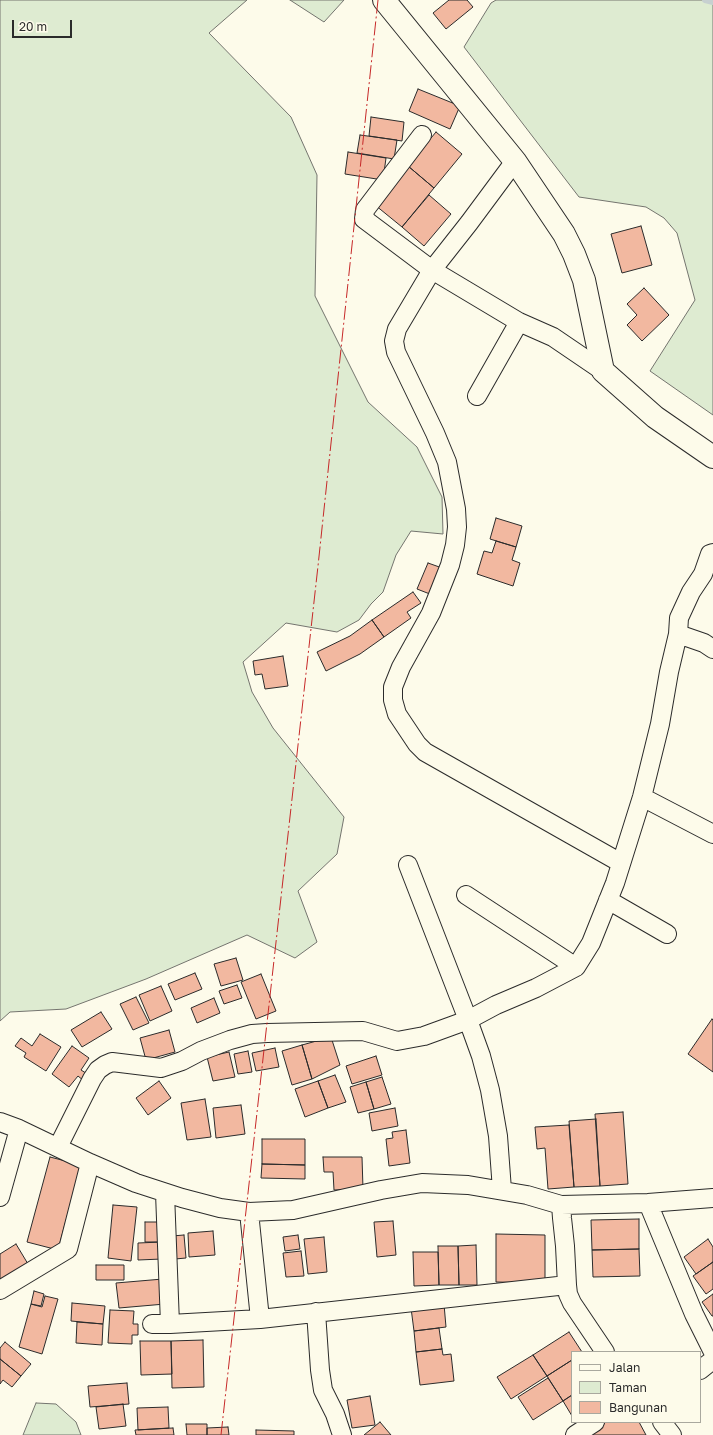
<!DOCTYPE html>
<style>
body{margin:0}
#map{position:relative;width:713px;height:1435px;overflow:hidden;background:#fdfbea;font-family:"Golos Text",sans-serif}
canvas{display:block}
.legend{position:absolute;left:571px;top:1351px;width:130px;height:72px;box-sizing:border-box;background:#fdfbea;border:1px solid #a9a89e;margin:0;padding:5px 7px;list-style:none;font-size:12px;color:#2b2b2b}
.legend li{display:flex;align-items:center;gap:8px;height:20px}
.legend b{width:20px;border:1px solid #a9a89e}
.scale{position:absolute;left:12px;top:20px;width:60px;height:18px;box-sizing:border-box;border:2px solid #2b2b2b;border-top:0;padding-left:5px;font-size:12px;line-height:14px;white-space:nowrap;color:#2b2b2b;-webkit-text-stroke:3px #fdfbea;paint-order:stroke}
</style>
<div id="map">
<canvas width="713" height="1435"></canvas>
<ul class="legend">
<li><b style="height:5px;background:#fdfbea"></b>Jalan</li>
<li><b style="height:11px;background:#deebd1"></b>Taman</li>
<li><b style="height:11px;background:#f2b8a0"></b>Bangunan</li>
</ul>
<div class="scale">20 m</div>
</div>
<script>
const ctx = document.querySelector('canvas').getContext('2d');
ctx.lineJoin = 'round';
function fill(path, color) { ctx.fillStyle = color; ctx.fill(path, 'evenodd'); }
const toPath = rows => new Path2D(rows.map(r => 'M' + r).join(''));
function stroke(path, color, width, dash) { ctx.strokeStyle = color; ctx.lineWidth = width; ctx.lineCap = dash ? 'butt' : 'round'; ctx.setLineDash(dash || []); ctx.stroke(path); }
const green = toPath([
 [0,0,247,0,209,33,291,117,317,175,315,296,368,402,417,447,442,497,443,534,411,531,396,555,383,592,371,604,359,620,337,632,286,623,243,662,252,692,273,728,344,817,337,854,298,891,317,942,295,958,247,935,146,979,66,1009,10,1012,0,1021,0,0],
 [290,0,344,0,324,22,290,0],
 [496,0,713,0,713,415,650,371,695,300,677,233,664,218,646,207,579,197,464,47,491,3,496,0],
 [36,1403,56,1404,76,1422,81,1435,23,1435,36,1403]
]);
const stream = toPath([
 [705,0,713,2]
]);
const building = toPath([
 [449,0,467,0,473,7,446,29,433,13,449,0],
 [418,89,460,106,450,129,409,111,418,89],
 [371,117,404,122,402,141,369,136,371,117],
 [436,132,462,154,434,188,408,166,436,132],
 [360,135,397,140,394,159,357,153,360,135],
 [348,152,386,158,383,180,345,174,348,152],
 [408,166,434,188,402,227,375,205,408,166],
 [429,195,451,214,424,246,402,227,429,195],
 [641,226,652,265,622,273,611,234,641,226],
 [644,288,669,315,642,341,627,325,637,315,627,304,644,288],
 [496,518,522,526,516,547,490,539,496,518],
 [496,541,516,547,512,560,520,563,513,586,477,574,484,551,492,553,496,541],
 [428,563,445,569,435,596,417,589,428,563],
 [413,592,421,603,407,612,411,618,384,637,372,620,413,592],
 [372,620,384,637,360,654,326,671,317,652,350,636,372,620],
 [283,656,288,686,265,689,262,674,255,675,253,661,283,656],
 [236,958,243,980,221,986,214,964,236,958],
 [195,973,202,989,175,1000,168,984,195,973],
 [261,974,276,1011,256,1019,241,982,261,974],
 [237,985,242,998,224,1004,219,991,237,985],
 [161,986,172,1011,150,1021,139,995,161,986],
 [136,997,149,1023,133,1030,120,1004,136,997],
 [214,998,220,1013,197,1023,191,1008,214,998],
 [101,1012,112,1029,82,1047,71,1030,101,1012],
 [712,1019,713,1020,713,1072,688,1054,712,1019],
 [169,1030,175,1052,146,1060,140,1038,169,1030],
 [40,1034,61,1047,46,1071,24,1057,26,1053,15,1046,21,1038,32,1046,40,1034],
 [331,1037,340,1065,312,1079,302,1045,331,1037],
 [302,1045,312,1079,292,1085,282,1051,302,1045],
 [72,1046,89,1058,81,1070,89,1075,84,1081,78,1076,69,1087,52,1074,72,1046],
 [275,1048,279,1067,256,1071,252,1053,275,1048],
 [248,1051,252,1072,238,1074,234,1054,248,1051],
 [229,1052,235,1077,213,1081,207,1057,229,1052],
 [376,1056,382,1075,352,1084,346,1066,376,1056],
 [335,1075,346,1102,328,1108,318,1081,335,1075],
 [382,1077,391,1104,374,1109,366,1082,382,1077],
 [159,1081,171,1098,148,1115,136,1098,159,1081],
 [318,1081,328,1108,305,1117,295,1089,318,1081],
 [366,1082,374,1109,358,1113,350,1087,366,1082],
 [205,1099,211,1137,187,1140,181,1103,205,1099],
 [241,1105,245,1134,216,1138,213,1108,241,1105],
 [395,1108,398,1126,372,1131,369,1113,395,1108],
 [623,1112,628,1184,600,1186,595,1114,623,1112],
 [596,1119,600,1186,574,1187,569,1121,596,1119],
 [569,1125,574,1187,548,1189,545,1148,537,1149,535,1127,569,1125],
 [406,1130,410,1163,389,1166,386,1139,393,1138,392,1132,406,1130],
 [262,1139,305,1139,305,1165,262,1164,262,1139],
 [50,1157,81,1165,58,1250,27,1242,50,1157],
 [323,1157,362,1157,363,1189,334,1190,333,1172,324,1172,323,1157],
 [262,1164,305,1165,305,1179,261,1178,262,1164],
 [113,1205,137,1207,131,1261,108,1258,113,1205],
 [639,1219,639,1249,592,1250,591,1220,639,1219],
 [393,1221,396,1255,377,1257,374,1222,393,1221],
 [145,1222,161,1222,160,1242,145,1242,145,1222],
 [213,1231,215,1255,189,1257,188,1233,213,1231],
 [496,1234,545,1235,545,1283,496,1282,496,1234],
 [184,1235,186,1258,175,1259,172,1236,184,1235],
 [298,1235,300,1249,285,1251,283,1237,298,1235],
 [324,1237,327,1272,308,1274,304,1239,324,1237],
 [708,1239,713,1247,713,1262,696,1274,684,1257,708,1239],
 [162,1242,162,1259,138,1260,138,1243,162,1242],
 [16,1244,31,1269,0,1288,0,1254,16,1244],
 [476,1245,477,1285,459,1285,458,1246,476,1245],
 [438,1246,458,1246,459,1285,439,1285,438,1246],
 [639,1249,640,1276,593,1277,592,1250,639,1249],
 [301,1251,304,1276,286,1277,283,1253,301,1251],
 [413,1252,438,1252,439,1285,414,1286,413,1252],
 [713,1262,713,1289,706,1294,693,1276,713,1262],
 [96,1265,124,1265,124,1280,96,1280,96,1265],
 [163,1279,165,1304,119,1308,116,1283,163,1279],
 [34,1291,44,1294,41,1306,31,1304,34,1291],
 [713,1294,713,1316,712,1316,702,1302,713,1294],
 [45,1296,58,1299,42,1354,19,1347,31,1304,42,1307,45,1296],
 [72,1303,105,1306,103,1324,71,1321,72,1303],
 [444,1304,446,1327,414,1331,411,1308,444,1304],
 [110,1310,134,1311,133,1324,138,1324,138,1335,132,1335,132,1344,108,1343,110,1310],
 [77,1322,103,1324,102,1345,76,1343,77,1322],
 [439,1328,442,1349,416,1352,414,1331,439,1328],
 [569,1332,582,1352,572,1352,572,1360,547,1376,533,1355,569,1332],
 [203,1340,204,1387,172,1388,171,1341,203,1340],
 [140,1341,171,1341,172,1374,141,1375,140,1341],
 [5,1342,31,1364,21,1376,0,1359,0,1348,5,1342],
 [442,1349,443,1355,451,1354,454,1381,420,1385,416,1352,442,1349],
 [533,1355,547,1376,511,1399,497,1377,533,1355],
 [0,1359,21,1376,12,1387,3,1380,0,1384,0,1359],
 [572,1360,572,1395,563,1401,547,1376,572,1360],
 [548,1378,563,1401,533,1420,518,1397,548,1378],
 [127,1383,129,1404,90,1407,88,1386,127,1383],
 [572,1395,572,1416,563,1401,572,1395],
 [370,1396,375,1425,352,1428,347,1400,370,1396],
 [123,1404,126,1426,99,1429,96,1407,123,1404],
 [168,1407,169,1428,138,1430,137,1408,168,1407],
 [380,1422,391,1435,364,1435,380,1422],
 [606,1422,639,1422,646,1435,592,1435,590,1432,606,1422],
 [186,1424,207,1424,207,1435,187,1435,186,1424],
 [228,1427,229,1435,207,1435,207,1428,228,1427],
 [173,1428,174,1435,136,1435,135,1430,173,1428],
 [256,1430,294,1431,294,1435,256,1435,256,1430]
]);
const minor = toPath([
 [422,135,365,210,364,219,432,270,519,322,553,337,603,371],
 [515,161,469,223,432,270,397,329,394,341,396,352,435,433,447,462,456,509,457,527,455,545,450,565,431,613,401,667,393,687,393,700,397,714,417,744,425,752,621,863],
 [477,396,519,322],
 [678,634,704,643,713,649],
 [642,797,713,834],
 [408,865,468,1020,481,1056,490,1090,498,1136,502,1190],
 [466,895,576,967],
 [608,900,667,934],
 [0,1122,19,1129,90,1163,136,1183,182,1198,220,1208,249,1212,293,1210,381,1190,422,1183,468,1185,527,1195,561,1205,562,1218,565,1246,567,1285,568,1294,572,1303,605,1352],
 [58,1147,92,1079,98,1070,105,1065,112,1062,161,1068,182,1061,201,1051,230,1040,252,1034,267,1033,363,1031,397,1041,424,1036,468,1020,496,1005,536,988,576,967,591,943,615,883,642,797,660,724,669,672,678,634,679,618,691,592,703,574,710,554,713,553],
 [165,1193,170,1324,260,1319],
 [0,1197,19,1129],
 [648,1203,694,1314,713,1352],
 [561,1205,648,1203,713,1198],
 [249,1212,260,1319,567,1285],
 [0,1290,68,1249,90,1163],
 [316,1312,320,1370,323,1390,335,1414,342,1435],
 [152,1324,170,1324],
 [700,1370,713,1360],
 [662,1422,672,1435],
 [575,1435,595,1422]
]);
const tertiary = toPath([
 [384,0,515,161,564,234,574,254,584,280,603,371,655,417,713,457]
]);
const power = toPath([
 [221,1435,318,566,378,0]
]);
fill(green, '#deebd1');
stroke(green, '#74746e', 1);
stroke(stream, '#c7d0d0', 6);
fill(building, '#f2b8a0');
stroke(building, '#2b2b2b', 1);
stroke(minor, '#2b2b2b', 20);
stroke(tertiary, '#2b2b2b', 24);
stroke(minor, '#fdfbea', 18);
stroke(tertiary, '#fdfbea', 22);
stroke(power, '#c62828', 1, [14, 3, 2, 3]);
</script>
